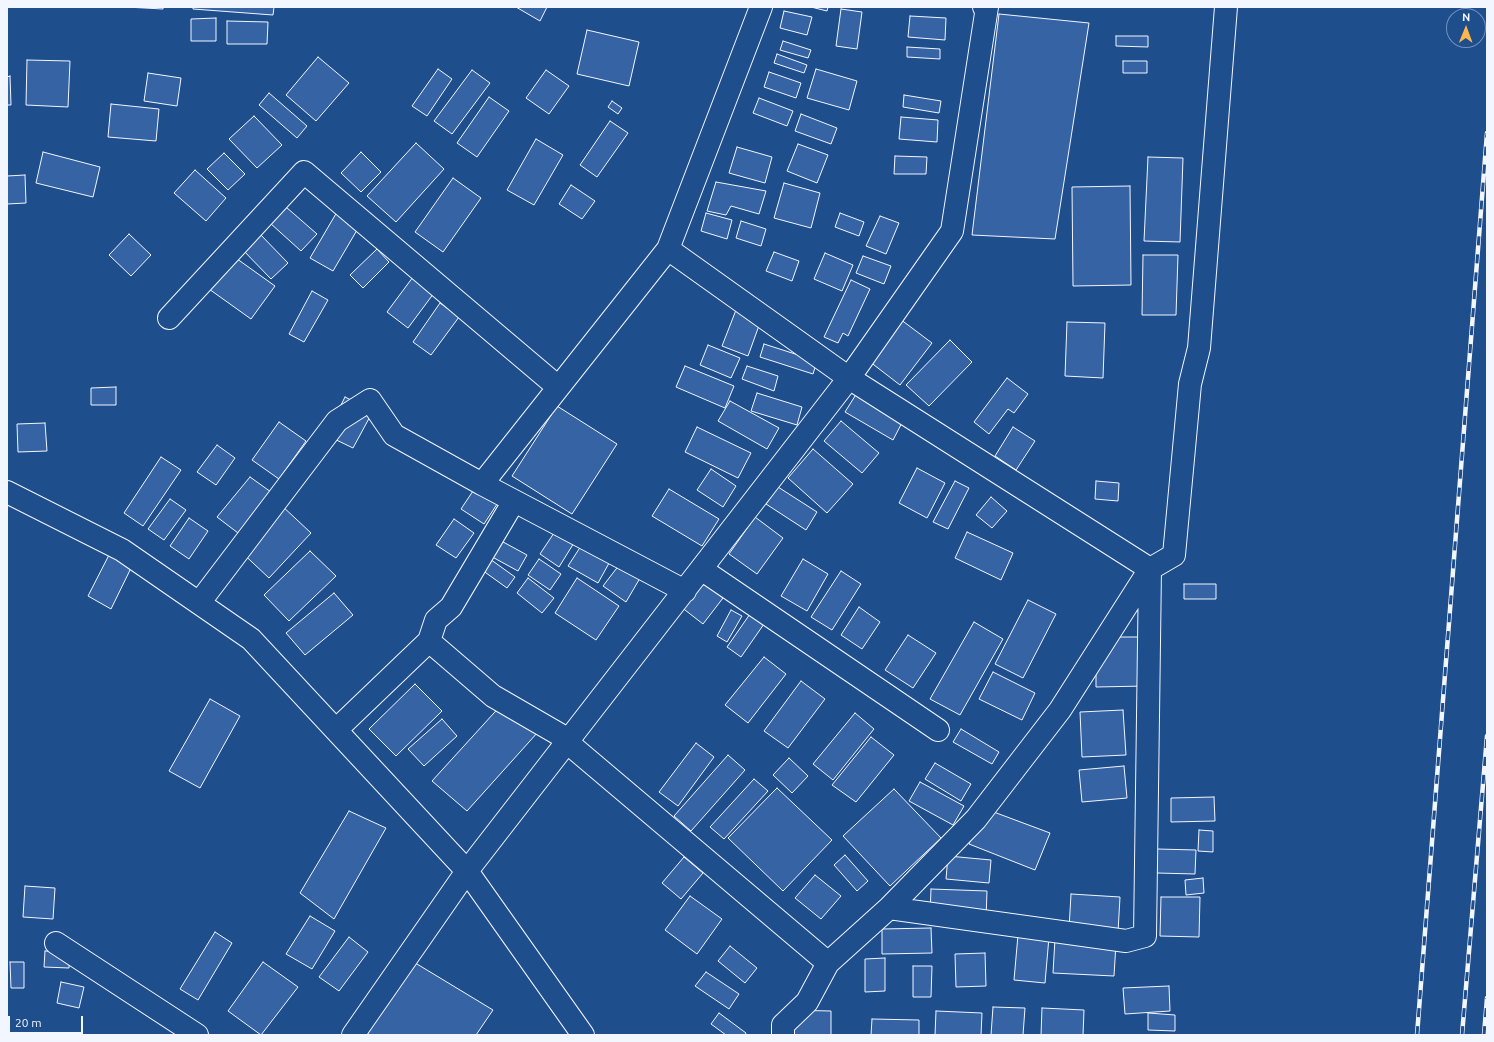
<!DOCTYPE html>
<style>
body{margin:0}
#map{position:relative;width:1494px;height:1042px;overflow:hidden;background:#1f4e8c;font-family:Ubuntu,sans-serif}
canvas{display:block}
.frame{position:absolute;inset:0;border:8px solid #f2f6ff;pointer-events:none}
.north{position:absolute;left:1446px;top:8px;width:40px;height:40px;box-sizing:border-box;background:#1f4e8c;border:1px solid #7391ba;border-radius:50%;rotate:1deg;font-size:11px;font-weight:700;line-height:16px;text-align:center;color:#f2f6ff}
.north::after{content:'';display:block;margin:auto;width:14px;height:18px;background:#ffb74d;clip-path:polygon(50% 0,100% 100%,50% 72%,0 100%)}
.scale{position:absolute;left:8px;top:1016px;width:75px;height:18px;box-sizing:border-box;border:2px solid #f2f6ff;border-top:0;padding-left:5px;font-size:12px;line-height:14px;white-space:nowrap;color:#f2f6ff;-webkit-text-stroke:3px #1f4e8c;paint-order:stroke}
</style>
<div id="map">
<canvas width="1494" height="1042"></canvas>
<div class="frame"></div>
<div class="north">N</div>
<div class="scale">20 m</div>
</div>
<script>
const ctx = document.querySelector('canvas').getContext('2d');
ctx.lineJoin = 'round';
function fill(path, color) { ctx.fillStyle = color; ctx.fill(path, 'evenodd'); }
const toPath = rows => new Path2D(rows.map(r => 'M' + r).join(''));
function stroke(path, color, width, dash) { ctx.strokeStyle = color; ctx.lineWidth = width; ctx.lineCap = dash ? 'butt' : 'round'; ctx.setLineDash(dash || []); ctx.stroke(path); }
const building = toPath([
 [126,7,163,7,163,9,126,7],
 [193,7,274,7,273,15,193,9,193,7],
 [516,7,547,7,540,21,516,7],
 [811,7,828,7,827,11,811,7],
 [841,9,862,12,857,49,836,46,841,9],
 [784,11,812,17,807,35,780,28,784,11],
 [999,14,1089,23,1055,239,972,235,999,14],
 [910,16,946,18,945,40,908,37,910,16],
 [216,18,216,41,191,41,191,19,216,18],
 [227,21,268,22,267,44,227,44,227,21],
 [587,30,639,42,629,86,577,74,587,30],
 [1116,36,1148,36,1148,47,1116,46,1116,36],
 [783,41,811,50,808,58,780,50,783,41],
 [907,47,940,49,940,59,907,57,907,47],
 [777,54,807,65,804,73,774,63,777,54],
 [318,57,349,83,316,121,286,95,318,57],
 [27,60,70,61,68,107,26,105,27,60],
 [1123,61,1147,61,1147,73,1123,73,1123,61],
 [438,69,452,79,427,116,412,106,438,69],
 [816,69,857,81,849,110,807,98,816,69],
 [472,70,490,83,452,134,434,121,472,70],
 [546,70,569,86,549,114,526,98,546,70],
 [769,72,801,83,796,98,764,87,769,72],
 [148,73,181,78,177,106,144,101,148,73],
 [10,76,11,105,7,105,7,77,10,76],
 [269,93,307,126,297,138,259,105,269,93],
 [904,95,941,101,939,113,903,107,904,95],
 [489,97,509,111,477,157,457,143,489,97],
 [759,98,793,111,787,126,753,113,759,98],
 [612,101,622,108,618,114,608,107,612,101],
 [111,104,159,109,156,141,108,137,111,104],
 [801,114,837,128,831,144,795,131,801,114],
 [254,116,282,145,257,168,229,139,254,116],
 [901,117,938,120,937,142,899,139,901,117],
 [610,121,628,133,597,177,580,165,610,121],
 [536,139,563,155,534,205,507,190,536,139],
 [416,143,444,169,396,222,367,196,416,143],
 [798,144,828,155,817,183,787,171,798,144],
 [737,147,772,157,765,183,729,173,737,147],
 [43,152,100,167,93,197,36,183,43,152],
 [361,152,381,172,361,192,341,173,361,152],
 [224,153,245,174,228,190,207,169,224,153],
 [895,156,927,157,926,174,894,174,895,156],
 [1148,157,1183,158,1180,242,1144,241,1148,157],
 [195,170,226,198,206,221,174,193,195,170],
 [25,175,26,203,7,204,7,176,25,175],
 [453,178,481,198,443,252,415,232,453,178],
 [716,182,766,191,759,214,731,206,726,215,707,211,716,182],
 [784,183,820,193,811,228,774,218,784,183],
 [571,185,595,201,582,219,559,204,571,185],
 [1130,186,1131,285,1073,286,1072,187,1130,186],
 [286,207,317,234,301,251,270,223,286,207],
 [337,212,360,225,333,271,310,258,337,212],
 [706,213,732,220,727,239,701,231,706,213],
 [840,213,864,222,859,236,835,227,840,213],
 [880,216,899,223,886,254,866,246,880,216],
 [741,221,766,229,761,246,736,238,741,221],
 [257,231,288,263,271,279,240,247,257,231],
 [129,234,151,255,131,276,109,255,129,234],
 [377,249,389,262,363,288,350,275,377,249],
 [774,252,799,261,792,281,766,271,774,252],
 [825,253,853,265,842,291,814,279,825,253],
 [1143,255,1178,255,1176,315,1142,315,1143,255],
 [233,256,275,286,251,319,209,289,233,256],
 [863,256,891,266,884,284,856,273,863,256],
 [413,277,434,293,408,328,387,312,413,277],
 [851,280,870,289,848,336,843,333,838,343,824,337,851,280],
 [312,291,328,300,304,342,289,334,312,291],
 [440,303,459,317,431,355,413,342,440,303],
 [736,310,761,320,748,356,722,346,736,310],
 [896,316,932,343,900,385,865,358,896,316],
 [1067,322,1105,323,1103,378,1065,376,1067,322],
 [950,340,972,362,929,406,906,385,950,340],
 [764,344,817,361,813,374,760,357,764,344],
 [708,345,740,358,731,378,700,365,708,345],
 [685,366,734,386,725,408,676,387,685,366],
 [747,366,778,376,774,391,742,379,747,366],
 [1007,378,1028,394,1014,413,1008,409,989,434,974,422,1007,378],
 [116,387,116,405,91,405,91,388,116,387],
 [860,388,905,417,893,440,845,412,860,388],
 [757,393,802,407,797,425,751,411,757,393],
 [345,397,373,411,353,448,326,435,345,397],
 [730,401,779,428,767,449,718,421,730,401],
 [557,406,617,444,572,514,512,476,557,406],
 [841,421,879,453,862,473,824,441,841,421],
 [279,422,306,441,279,479,252,460,279,422],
 [45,423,47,451,18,452,17,424,45,423],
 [697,427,751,453,738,478,685,452,697,427],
 [1013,427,1035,441,1016,470,995,456,1013,427],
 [217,445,235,458,216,485,197,472,217,445],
 [813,449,853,484,827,513,788,478,813,449],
 [161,457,181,470,143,526,124,513,161,457],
 [917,468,945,483,927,518,899,503,917,468],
 [711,469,736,486,723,507,697,490,711,469],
 [250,477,271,492,238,533,217,517,250,477],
 [955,481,969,488,948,529,933,522,955,481],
 [1096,481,1119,483,1118,501,1095,499,1096,481],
 [477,485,501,498,484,524,461,509,477,485],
 [778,487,817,512,806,530,766,504,778,487],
 [669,489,719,519,702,546,652,516,669,489],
 [991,497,1007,511,992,528,976,515,991,497],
 [170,499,186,510,164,540,148,529,170,499],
 [280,504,311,533,269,578,237,548,280,504],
 [755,517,783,538,757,574,729,554,755,517],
 [189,518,208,531,189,559,170,546,189,518],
 [454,519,474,533,456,558,436,545,454,519],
 [558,527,577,538,559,567,540,554,558,527],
 [967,532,1013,553,1001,580,955,558,967,532],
 [494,537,527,555,518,571,485,553,494,537],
 [583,543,613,556,598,583,568,566,583,543],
 [310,551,336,576,289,621,264,595,310,551],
 [483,554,515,577,507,588,475,565,483,554],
 [109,555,132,566,111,609,88,596,109,555],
 [539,559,561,574,550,590,528,575,539,559],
 [803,559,828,574,807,611,781,596,803,559],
 [623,560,643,573,626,602,603,586,623,560],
 [841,571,861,584,832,630,811,617,841,571],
 [696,577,723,598,703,624,676,603,696,577],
 [528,578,554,598,542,613,517,593,528,578],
 [577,578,619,606,596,640,555,613,577,578],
 [1184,584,1216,584,1216,599,1184,599,1184,584],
 [334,593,353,615,305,655,286,633,334,593],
 [1028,600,1056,614,1023,678,995,664,1028,600],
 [859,607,880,622,862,649,841,635,859,607],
 [731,610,742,616,727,642,717,636,731,610],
 [750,614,764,624,741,657,727,647,750,614],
 [974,622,1003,639,960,715,930,699,974,622],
 [908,635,936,653,913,688,885,670,908,635],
 [1096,637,1146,637,1146,686,1096,687,1096,637],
 [764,657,786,674,748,723,725,705,764,657],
 [993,672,1035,693,1022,720,979,699,993,672],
 [801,681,825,699,788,748,764,731,801,681],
 [415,684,442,711,396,756,369,729,415,684],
 [210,699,240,716,200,788,169,771,210,699],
 [504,702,538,732,467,811,432,781,504,702],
 [1123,710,1126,755,1082,757,1080,712,1123,710],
 [855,713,874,729,833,780,813,764,855,713],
 [442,719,457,736,424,766,408,749,442,719],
 [961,729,999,752,992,764,953,742,961,729],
 [871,737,894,755,856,802,832,785,871,737],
 [696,743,714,757,678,806,659,792,696,743],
 [728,755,745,770,691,831,674,816,728,755],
 [789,758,808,776,792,793,773,775,789,758],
 [935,763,971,784,961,801,925,779,935,763],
 [1124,766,1127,798,1082,802,1079,770,1124,766],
 [754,779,768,791,724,839,710,827,754,779],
 [920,782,964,806,953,825,909,801,920,782],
 [777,788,832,840,783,891,728,838,777,788],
 [894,789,941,838,890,886,843,836,894,789],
 [1214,797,1215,821,1171,822,1171,798,1214,797],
 [983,808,1050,833,1035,870,969,844,983,808],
 [349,811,386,828,334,919,300,893,349,811],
 [1199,830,1213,831,1213,852,1198,851,1199,830],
 [1157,849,1196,850,1195,874,1157,873,1157,849],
 [845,855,868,881,857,891,834,865,845,855],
 [948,856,991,860,989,883,946,879,948,856],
 [684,857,703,873,681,899,662,883,684,857],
 [815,875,841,896,821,919,795,898,815,875],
 [1203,878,1204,893,1186,895,1185,880,1203,878],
 [25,886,55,888,53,919,23,917,25,886],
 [931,889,987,891,986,919,930,916,931,889],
 [1071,894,1120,897,1118,932,1069,929,1071,894],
 [690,896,722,919,697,954,665,930,690,896],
 [1161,897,1200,897,1199,937,1160,936,1161,897],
 [310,916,335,931,312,969,286,954,310,916],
 [931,928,932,953,882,954,882,929,931,928],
 [215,932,232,943,198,1000,180,989,215,932],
 [1018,935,1049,937,1045,983,1014,980,1018,935],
 [349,937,368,952,339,991,319,977,349,937],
 [1055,939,1116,943,1114,976,1053,973,1055,939],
 [730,946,757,968,745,983,718,961,730,946],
 [45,951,70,952,69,968,44,967,45,951],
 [985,953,986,986,956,987,955,954,985,953],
 [885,958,885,991,865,992,865,959,885,958],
 [412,961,493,1010,476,1035,367,1035,412,961],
 [10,962,24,962,24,988,11,988,10,962],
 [263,962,298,987,261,1035,228,1011,263,962],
 [913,966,932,966,931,997,913,997,913,966],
 [706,972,739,994,729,1009,695,986,706,972],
 [61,982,84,987,79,1008,57,1003,61,982],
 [1169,986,1170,1011,1125,1014,1123,988,1169,986],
 [993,1007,1025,1008,1023,1035,991,1035,993,1007],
 [1042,1008,1084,1010,1083,1035,1041,1035,1042,1008],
 [785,1010,831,1011,831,1035,785,1035,785,1010],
 [936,1011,982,1013,981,1035,935,1035,936,1011],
 [719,1013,746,1033,745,1035,726,1035,711,1024,719,1013],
 [1148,1013,1175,1015,1175,1031,1148,1030,1148,1013],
 [872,1019,919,1020,919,1035,871,1035,872,1019]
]);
const minor = toPath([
 [668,249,849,378,1150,569,1145,936,1126,941,889,908],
 [169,318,304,172,558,387],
 [482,484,668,249,761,7],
 [7,492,122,550,251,639,467,871,583,1035],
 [701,569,938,730],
 [199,603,337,421,370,400,394,435,482,484,685,591],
 [429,641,493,696,569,740,568,743,828,963],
 [336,730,429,641,436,620,451,607,514,501],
 [56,943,197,1035],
 [353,1035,467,871,849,378,952,231,987,7,984,7],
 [783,1035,783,1025,807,1002,828,963,889,908,976,819,1060,710,1150,569,1174,555,1190,384,1199,348,1226,7]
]);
const rail = toPath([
 [1417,1035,1487,133],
 [1462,1035,1487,736],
 [1484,1035,1487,998]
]);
fill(building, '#3563a3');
stroke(building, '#f2f6ff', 1);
stroke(minor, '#f2f6ff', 24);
stroke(minor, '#1f4e8c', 22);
stroke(rail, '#f2f6ff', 4.5);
stroke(rail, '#1f4e8c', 3, [9]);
</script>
